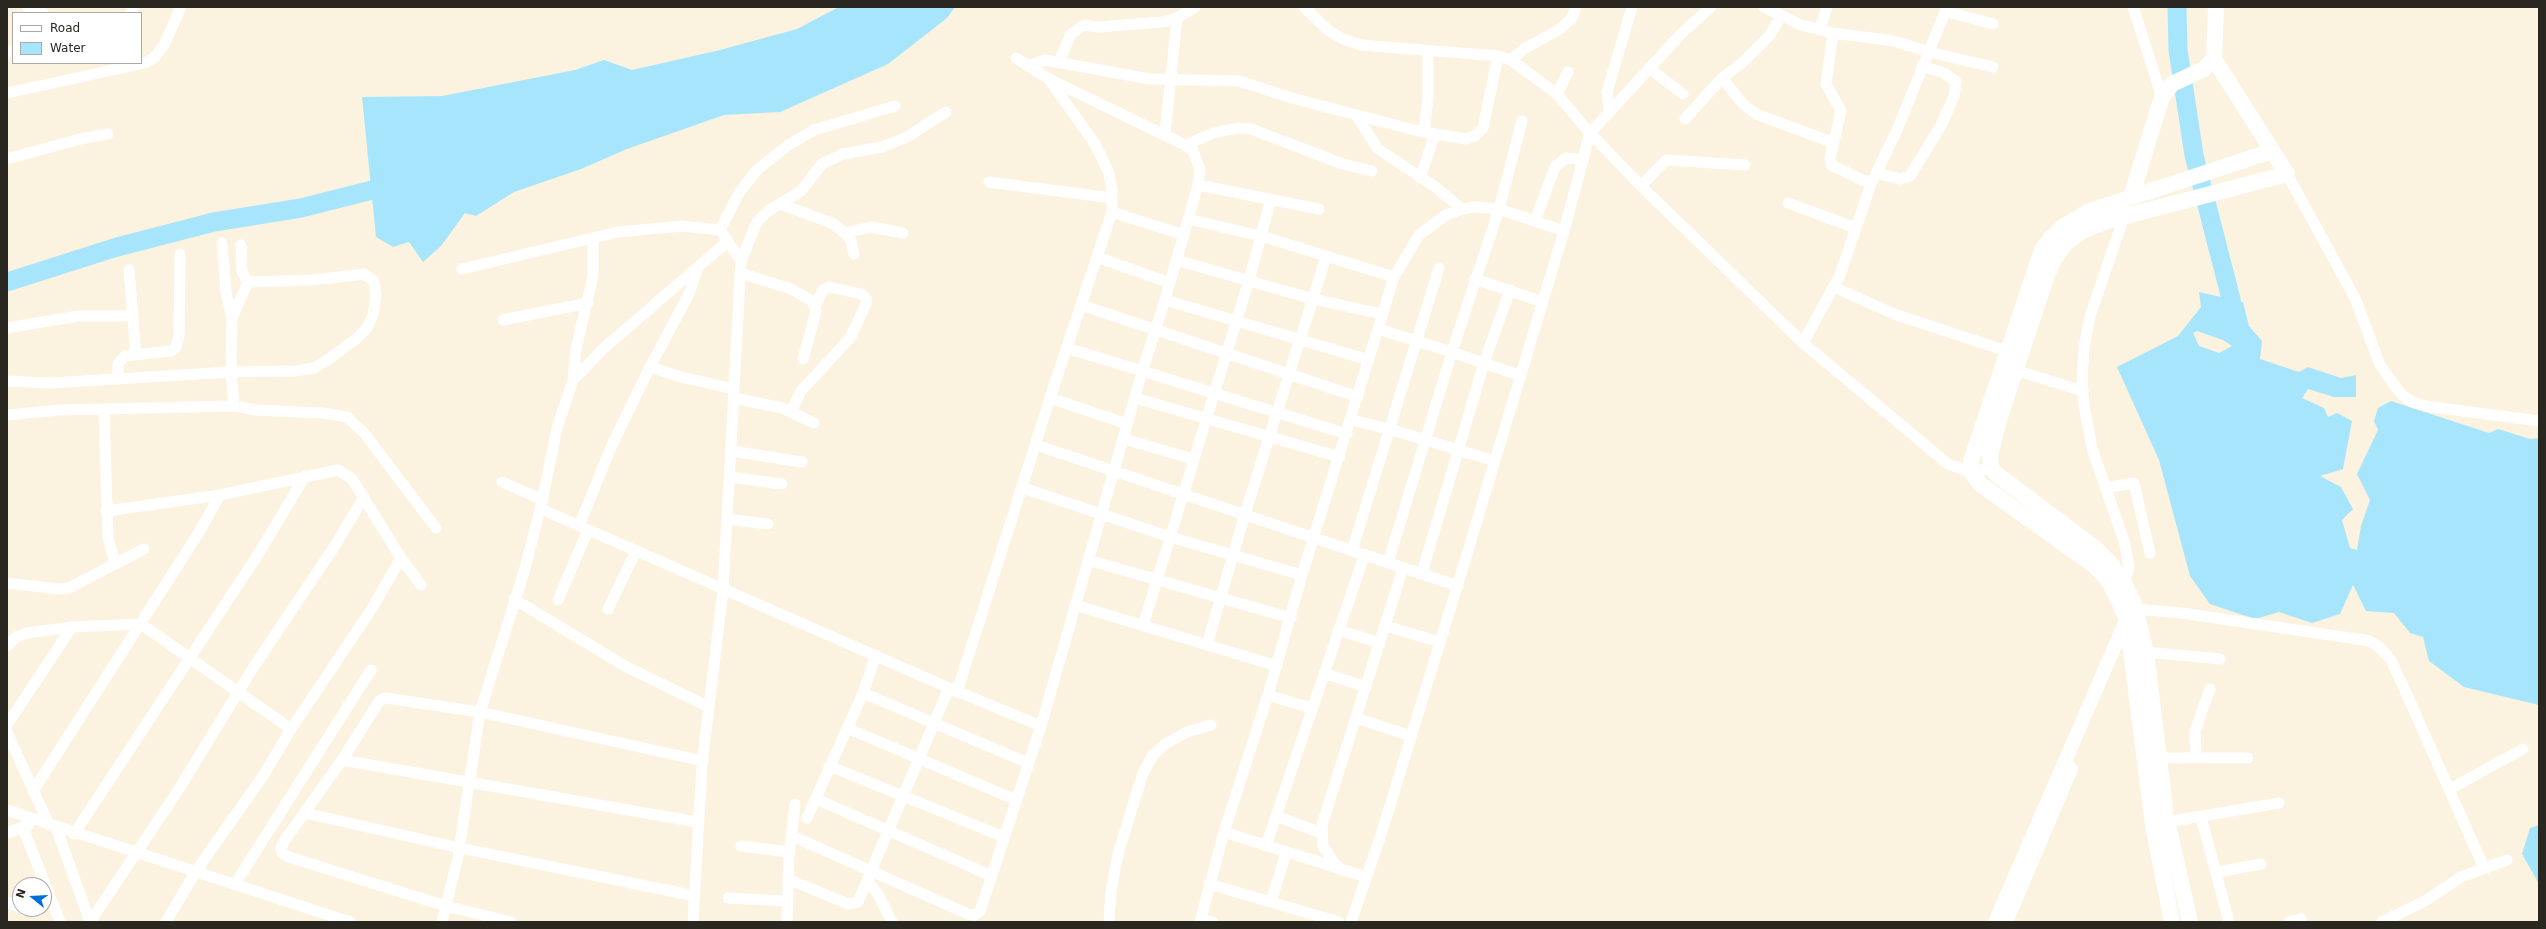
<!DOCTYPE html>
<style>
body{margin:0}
#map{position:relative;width:2546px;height:929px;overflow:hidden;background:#fbf2e0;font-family:"DejaVu Sans",sans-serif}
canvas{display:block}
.frame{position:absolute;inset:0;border:8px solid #2a2720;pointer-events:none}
.legend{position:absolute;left:12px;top:12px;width:130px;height:52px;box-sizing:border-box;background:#fff;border:1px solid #aaa9a6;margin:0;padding:5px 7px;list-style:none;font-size:12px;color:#2a2720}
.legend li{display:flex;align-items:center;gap:8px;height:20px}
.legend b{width:20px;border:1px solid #aaa9a6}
.north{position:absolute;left:12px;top:877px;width:40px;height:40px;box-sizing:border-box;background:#fff;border:1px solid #aaa9a6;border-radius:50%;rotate:288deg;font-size:11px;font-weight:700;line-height:16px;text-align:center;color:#2a2720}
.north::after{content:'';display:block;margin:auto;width:14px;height:18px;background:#006fd7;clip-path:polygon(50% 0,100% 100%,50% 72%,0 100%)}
</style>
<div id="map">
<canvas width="2546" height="929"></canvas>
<div class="frame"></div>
<ul class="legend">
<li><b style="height:5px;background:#fff"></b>Road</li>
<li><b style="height:11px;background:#a7e5fd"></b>Water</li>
</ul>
<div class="north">N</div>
</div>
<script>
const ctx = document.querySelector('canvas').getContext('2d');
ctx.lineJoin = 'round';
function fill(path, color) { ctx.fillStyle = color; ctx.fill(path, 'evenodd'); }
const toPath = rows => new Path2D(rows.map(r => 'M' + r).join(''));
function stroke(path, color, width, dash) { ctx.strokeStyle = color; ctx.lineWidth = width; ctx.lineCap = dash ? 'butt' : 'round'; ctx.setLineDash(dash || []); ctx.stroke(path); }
const water = toPath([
 [839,7,955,7,947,18,888,64,780,112,724,115,627,149,581,169,514,192,476,216,465,213,441,246,423,262,409,242,393,247,376,237,362,97,442,96,575,70,604,60,632,70,720,50,797,29],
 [2199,292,2243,302,2249,326,2262,341,2260,359,2299,372,2308,367,2341,378,2356,375,2356,397,2334,397,2308,389,2302,398,2324,408,2328,417,2337,413,2352,421,2343,469,2320,476,2341,487,2353,509,2342,520,2350,548,2357,550,2361,526,2370,500,2357,474,2378,430,2374,421,2378,408,2391,401,2489,433,2498,429,2530,439,2539,438,2539,705,2464,687,2429,661,2423,637,2410,633,2394,613,2366,611,2353,585,2340,614,2312,623,2279,612,2255,619,2210,604,2190,576,2159,460,2117,367,2178,336,2201,307],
 [2197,331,2223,340,2232,346,2219,353,2199,346,2193,333],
 [2539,825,2539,884,2522,854,2530,828]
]);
const river = toPath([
 [2177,7,2178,50,2194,155,2231,299,2235,325],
 [7,282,117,247,214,222,301,208,396,184]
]);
const minor = toPath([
 [28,7,43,13],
 [1304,7,1329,31,1343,39,1361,45,1498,56,1511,60,1557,94,1590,133,1641,186,1803,343,1948,464,1971,472,1991,468],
 [1764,7,1801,25,1833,33,1894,41,1929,52,1993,67],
 [2133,7,2162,97],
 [1945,11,1993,24],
 [130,13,134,7],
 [1820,29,1827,7],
 [1833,33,1826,84,1841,111,1830,158,1831,165,1871,184],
 [7,53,13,50],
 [1511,60,1524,49,1560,29,1572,18,1576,7],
 [1059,62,1071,34,1084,25,1099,27,1162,22,1177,18,1195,7],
 [1028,66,1045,60,1150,79,1239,81,1292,98,1418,131,1466,139,1475,136,1483,128,1498,56],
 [1649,68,1683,94],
 [1722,78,1743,104,1756,114,1834,143],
 [7,93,145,63,154,58,164,45,181,7],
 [1557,94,1568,72],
 [1609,110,1607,92,1632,7],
 [1356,115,1378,149,1434,186,1462,209],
 [1685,119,1722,78,1743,62,1770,35,1781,16],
 [1424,132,1428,98,1428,51],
 [1165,134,1177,18],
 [1185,145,1214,133,1237,128,1251,129,1343,164,1372,171],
 [7,159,80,139,108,134],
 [1876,173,1900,179,1910,176,1942,124,1954,96,1956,82,1944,73,1922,66],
 [2287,174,2355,298,2380,365,2401,394,2412,402,2425,406,2539,421],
 [1420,178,1435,134],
 [989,182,1112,198],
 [1198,185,1319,209],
 [1641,186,1666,160,1745,165],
 [1788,203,1856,228],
 [780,204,832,223,845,233,851,241,854,254],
 [1112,212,1184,235],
 [1188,219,1261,236,1394,277],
 [1535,221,1555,167,1566,158,1583,160],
 [720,230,739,193,757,170,787,146,814,130,895,106],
 [845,233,871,227,903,233],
 [222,243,226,292,232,318,231,372,234,406],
 [1097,257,1170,283],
 [1176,260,1313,299,1382,314],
 [741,261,757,222,768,211,801,191,822,164,843,154,882,147,907,137,946,112],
 [462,269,618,232,682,226,720,230],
 [129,270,136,355],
 [740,273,791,289,812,301,816,311,803,359],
 [1475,279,1543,302],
 [1834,287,1894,314,2007,351],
 [1165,300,1369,360],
 [1081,305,1358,397],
 [232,318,248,282,242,272,241,245],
 [503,320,588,303],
 [7,328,78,316,132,316],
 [1378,329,1452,352,1521,376],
 [1803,343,1840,275,1871,184,1897,130,1947,7],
 [1067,348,1347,434],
 [650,367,681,377,734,389],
 [2015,370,2083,391],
 [118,379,118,364,125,356,171,351,176,348,179,336,180,254],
 [573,380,576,349,593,276,593,238],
 [7,381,49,383,231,372,295,371,314,368,329,359,356,339,367,328,373,315,376,296,374,281,364,274,313,280,248,282],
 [734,398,782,408,814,423],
 [1050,398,1127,424],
 [1135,398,1340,457],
 [104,409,108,538,115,563],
 [791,412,801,391,850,338,866,304,866,298,861,294,829,287,823,290,815,306],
 [7,415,59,410,234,406,256,410,323,413,347,417,365,434,436,528],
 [1351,420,1389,429,1495,461],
 [1124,439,1193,459],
 [1036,445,1458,586],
 [731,451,802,462],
 [730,477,782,484],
 [502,482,543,500],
 [1023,488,1170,537,1302,575],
 [2105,488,2134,483,2150,553],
 [541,509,949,688,1041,726,1142,372,1165,300,1198,185,1200,169,1193,151,1185,145,1049,79,1016,58],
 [106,511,220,495,338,470,352,479,401,558,421,585],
 [727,519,768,524],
 [579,526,612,445,650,367,689,294,698,267],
 [1352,551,1439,268],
 [1088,560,1291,618],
 [1388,563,1452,352,1499,209,1522,121],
 [1422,573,1484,363,1510,290],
 [7,583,59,589,69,588,144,549],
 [2124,583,2129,568,2125,544,2092,448,2084,405,2082,379,2084,348,2090,316,2126,211],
 [514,599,625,666,709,707],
 [558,600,588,530],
 [1075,605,1277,666],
 [608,609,636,551],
 [2136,609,2182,613,2370,641,2379,647,2391,660,2404,688,2484,868],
 [1143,626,1249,280,1271,199],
 [1385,626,1440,642],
 [1338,630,1380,643],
 [1207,645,1245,514,1326,257],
 [7,646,16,637,27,633,72,627,141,624,291,729],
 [2146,652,2220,659],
 [876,655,863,693,1028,763],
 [1324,673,1366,687],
 [957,692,1050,398,1112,212,1112,190,1109,173,1095,144,1049,79],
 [1268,695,1311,708],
 [1356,718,1411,736],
 [7,725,72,627],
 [847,728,1016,800],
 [7,732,49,825],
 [2159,758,2248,758],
 [2196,758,2195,731,2210,689],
 [342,760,697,822],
 [829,766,1004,837],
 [2450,789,2523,749],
 [33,791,198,534,220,495],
 [816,799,992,876],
 [7,810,350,922],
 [305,813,460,848,695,896],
 [1276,816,1321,833],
 [2201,817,2229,922],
 [807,818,863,693],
 [2167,822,2279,803],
 [56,827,90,922],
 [23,828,60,922],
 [1224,832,1366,877],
 [7,833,29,825],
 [74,834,259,553,305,476],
 [792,836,968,914,975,915,980,911,1041,726],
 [741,846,790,852],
 [1266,846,1364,556],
 [1344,871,1334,863,1323,846,1322,825,1403,568],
 [2217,872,2261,864],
 [788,879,848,904,858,902,949,688],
 [868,882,878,894,892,922],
 [235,884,371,670],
 [1209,884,1339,922],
 [728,898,787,901],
 [7,902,20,908],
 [1271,902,1286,853],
 [24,909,36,911,41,909],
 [1201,919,1213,922],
 [90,922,177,792,253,668,336,544,364,497],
 [166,922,196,871,263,776,291,729,371,610,401,558],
 [442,922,458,857,480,712,524,572,543,497,557,428,573,380,604,348,727,242],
 [511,922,446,906,289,857,282,853,281,848,285,840,342,760,380,700,386,698,480,712,703,761],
 [693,922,702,765,723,590,741,261,720,230],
 [787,922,789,856,795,804],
 [1109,922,1111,891,1118,854,1143,773,1153,755,1165,744,1187,732,1211,725],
 [1200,922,1224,832,1268,695,1302,575,1394,277,1419,235,1446,215,1462,209,1475,207,1499,209,1564,231],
 [1351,922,1381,835,1467,554,1564,231,1590,133,1681,34,1711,7],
 [2289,922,2301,919],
 [2382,922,2425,901,2461,877,2507,860]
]);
const tertiary = toPath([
 [1995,922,2128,616],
 [2006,922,2071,769]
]);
const secondary = toPath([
 [2131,197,2162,97,2172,84,2204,69,2214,59,2216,7],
 [2172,922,2153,825,2127,620,2120,604,2109,581,2095,566,1980,484,1971,472,1971,461,2042,250,2050,239,2063,227,2087,212,2272,151],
 [2190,922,2166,816,2146,652,2134,604,2124,583,2111,564,2096,549,1995,473,1991,468,1990,455,1999,420,2047,275,2054,259,2066,243,2084,230,2107,221,2287,174,2214,59]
]);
fill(water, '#a7e5fd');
stroke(river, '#a7e5fd', 19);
stroke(minor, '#fff', 11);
stroke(tertiary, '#fff', 14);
stroke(secondary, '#fff', 16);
</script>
